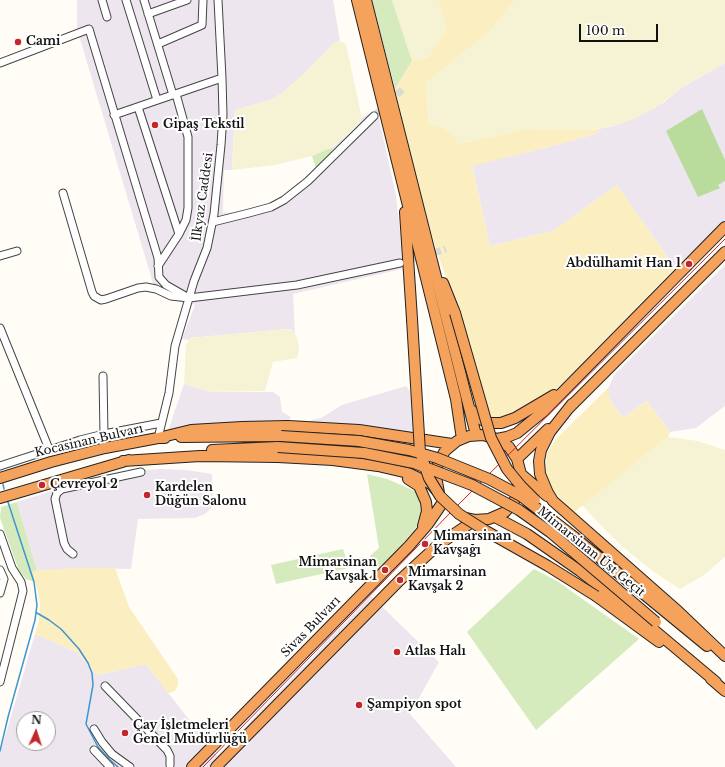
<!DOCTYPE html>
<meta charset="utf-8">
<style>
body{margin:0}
#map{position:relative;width:725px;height:767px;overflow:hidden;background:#fffdf5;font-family:"Libre Baskerville",serif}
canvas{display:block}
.north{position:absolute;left:16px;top:711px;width:40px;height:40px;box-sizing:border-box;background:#fff;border:1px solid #a0a0a0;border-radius:50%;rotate:3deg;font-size:11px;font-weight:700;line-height:16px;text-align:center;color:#111}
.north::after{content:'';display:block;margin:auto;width:14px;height:18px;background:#c4262e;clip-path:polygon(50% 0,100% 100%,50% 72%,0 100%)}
.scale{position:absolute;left:579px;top:24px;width:79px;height:18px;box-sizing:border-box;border:2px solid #111;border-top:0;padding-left:5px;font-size:12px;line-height:14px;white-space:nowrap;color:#111;-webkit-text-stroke:3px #fff;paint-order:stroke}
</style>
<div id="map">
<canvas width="725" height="767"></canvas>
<div class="north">N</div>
<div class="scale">100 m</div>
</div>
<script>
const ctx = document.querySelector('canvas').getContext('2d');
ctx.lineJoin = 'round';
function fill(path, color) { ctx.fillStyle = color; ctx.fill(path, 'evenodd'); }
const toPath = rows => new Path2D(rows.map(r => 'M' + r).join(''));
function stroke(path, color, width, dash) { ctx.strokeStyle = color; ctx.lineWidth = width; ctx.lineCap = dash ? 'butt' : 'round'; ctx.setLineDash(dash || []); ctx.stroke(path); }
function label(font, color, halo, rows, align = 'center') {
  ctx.font = font + ' "Libre Baskerville",serif'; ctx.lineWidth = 4; ctx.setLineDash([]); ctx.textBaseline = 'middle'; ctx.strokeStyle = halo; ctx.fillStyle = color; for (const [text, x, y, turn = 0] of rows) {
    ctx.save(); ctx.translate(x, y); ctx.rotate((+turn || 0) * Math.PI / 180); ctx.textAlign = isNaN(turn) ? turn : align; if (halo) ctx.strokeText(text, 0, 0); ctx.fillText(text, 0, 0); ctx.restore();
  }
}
const industrial = toPath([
 [77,0,333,0,340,41,334,43,307,71,281,94,270,100,235,110,232,170,224,170,223,213,242,212,261,207,283,197,301,185,332,154,333,147,353,130,360,122,361,118,377,110,396,195,400,232,402,269,293,294,295,334,292,330,287,329,190,338,189,340,182,339,195,305,177,299,159,288,153,283,77,29],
 [725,63,725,220,675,268,617,185,553,231,490,246,472,165,544,148,599,133,598,129,617,125,645,113,664,102,681,88],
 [725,265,725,406,696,428,670,432,647,401,624,417,620,414,612,404,609,396,609,387,614,375],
 [184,384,211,392,273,392,280,397,282,412,291,417,285,425,167,434],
 [406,386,410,391,416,435,310,426,311,420,321,418,342,405],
 [160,469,186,470,212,474,213,505,211,508,205,514,195,518,138,519,131,569,77,568,37,571,17,502,93,478,134,471],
 [371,596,439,662,410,714,456,767,0,767,0,754,35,634,77,652,97,675,146,664,217,756],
 [24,719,48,719,48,743,24,743]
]);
const farmland = toPath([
 [392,0,438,0,446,30,430,54,425,59,419,61,412,61],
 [515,0,725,0,725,63,681,88,655,108,636,118,617,125,589,130,525,129,459,144,446,130,438,126,429,124,426,83,490,31],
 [340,41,346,44,361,114,361,120,359,123,339,142,320,154,275,165,232,170,235,110,270,100,281,94,307,71,334,43],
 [287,329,294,332,298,340,299,349,297,358,273,362,265,391,211,392,184,384,186,345,190,338],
 [668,437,698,441,725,450,725,557,704,575,680,589,654,572,630,553,606,531,582,505]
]);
const green = toPath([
 [372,0,392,0,412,61,395,89],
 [333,147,332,154,316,168,312,156],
 [367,474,387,479,415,491,423,508,419,524,395,553,375,571,370,563,370,556,379,548],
 [17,502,37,571,33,571,35,582,26,579,19,571,0,518,1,507],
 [343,549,349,568,276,584,271,565],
 [534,569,557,581,639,639,536,730,467,632]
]);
const forest = toPath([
 [702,109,725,160,725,181,718,185,720,188,698,197,666,131]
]);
const sand = toPath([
 [438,0,515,0,490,31,426,83,429,124,438,126,446,130,453,136,459,144,525,129,589,130,598,129,599,133,544,148,472,166,490,246,553,231,617,185,675,268,562,384,553,391,504,419,489,419,454,298,439,258,424,209,395,89,412,61,422,60,428,57,446,30],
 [609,387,609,396,612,404,620,414,624,417,647,401,670,432,668,437,573,513,550,487,547,478,545,469,547,454,555,440],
 [77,568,115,568,129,607,178,679,178,685,175,691,168,693,146,664,97,675,77,652,35,634,39,621,40,605,38,592,32,571]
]);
const stream = toPath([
 [3,484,4,489],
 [37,613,49,620,61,629,79,649,88,663,92,673,93,685,86,724,98,747,109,759,118,767],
 [0,751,8,717,35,620,37,605,34,582,8,502]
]);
const minorTunnel = toPath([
 [374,116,403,89],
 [404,262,446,249]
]);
const minor = toPath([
 [102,0,107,17],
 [126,0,157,100],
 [144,0,173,95],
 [148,14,187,0],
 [158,44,202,25,203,0],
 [0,63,89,29,158,258,159,277,166,285,187,297],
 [176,94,188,137,188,208,186,220,179,234],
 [138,107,179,234,158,266],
 [114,115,222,78],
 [63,193,92,292,94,296,101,300,106,299,138,288,146,287,156,289,171,296,189,298,297,285,400,263],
 [213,222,249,213,271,207,284,200,308,181,374,116],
 [0,256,17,251],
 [0,328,49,449],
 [103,376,104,434],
 [158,438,169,393,175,346,194,281,207,248,214,214,221,145,223,115,222,78,218,0],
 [0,466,80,440,104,434,161,423],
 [0,534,12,568,21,582,23,591,0,682],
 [73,554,67,549,64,543,55,499,57,493,62,489,141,472],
 [0,570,4,579,0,593],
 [105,686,167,750,170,756,170,765],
 [94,729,102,742,112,754,130,767],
 [94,750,110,767]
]);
const highway = toPath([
 [357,0,456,399,462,439],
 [366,0,476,435],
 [405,212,412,319],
 [443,283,455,313],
 [572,404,550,432,541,450,539,461,540,474,548,493,553,501,679,612,725,656],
 [470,409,482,420,490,423,501,423,515,418,554,395],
 [568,409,725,252],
 [181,437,281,436],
 [158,438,191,430,242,427,288,426,359,430,452,444],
 [497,439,507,437,517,433,544,411,725,227],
 [212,450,278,447],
 [517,459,548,429],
 [123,461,200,456,278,457,333,460,378,466,408,473,431,484,436,490],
 [521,474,547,496],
 [0,478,51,462,105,448,158,438,165,438],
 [408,479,419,486,426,502,427,511,423,526],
 [439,493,436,476,437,467,440,459,445,451,457,441,469,436,483,435,497,439,509,447,517,459,521,474,521,484,518,495,512,504,505,512,489,519,475,520,465,518],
 [0,498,129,460],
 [495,517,527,534,580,571,635,614,716,682],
 [573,536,707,646],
 [596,596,659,642],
 [711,679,725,691],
 [192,767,409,546,428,524,443,502],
 [216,767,400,580,438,545,475,520]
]);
const tram = toPath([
 [203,767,452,511,725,239]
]);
const highwayBridge = toPath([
 [455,313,491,438,507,469,521,486,535,500],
 [412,319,420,452,429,478,440,496,459,514,486,531,548,566,596,596],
 [281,436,359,441,409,450,437,458,489,479,521,496,573,536],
 [278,447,364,453,414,463,472,485,519,510,550,532,656,622]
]);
const markers = [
 [18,42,4,"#c4262e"],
 [155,125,4,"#c4262e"],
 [689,264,4,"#c4262e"],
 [42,485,4,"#c4262e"],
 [147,495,4,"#c4262e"],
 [425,544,4,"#c4262e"],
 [385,570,4,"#c4262e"],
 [400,580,4,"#c4262e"],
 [397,652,4,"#c4262e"],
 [359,705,4,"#c4262e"],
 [125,733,4,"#c4262e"]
];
const poiNames = [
 ["Cami",26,42],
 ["Gipaş Tekstil",163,125],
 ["Abdülhamit Han 1",681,264,"right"],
 ["Çevreyol 2",50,485],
 ["Kardelen",155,488],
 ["Düğün Salonu",155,502],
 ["Mimarsinan",433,537],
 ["Kavşağı",433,551],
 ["Mimarsinan",377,563,"right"],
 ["Kavşak 1",377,577,"right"],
 ["Mimarsinan",408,573],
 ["Kavşak 2",408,587],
 ["Atlas Halı",405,652],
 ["Şampiyon spot",367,705],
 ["Çay İşletmeleri",133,726],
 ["Genel Müdürlüğü",133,740]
];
const streetNames = [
 ["İlkyaz Caddesi",203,197,-82],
 ["Kocasinan Bulvarı",89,441,-13],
 ["Mimarsinan Üst Geçit",591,552,39],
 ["Sivas Bulvarı",311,627,-46]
];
fill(industrial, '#eee6ef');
fill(farmland, '#f6f3d4');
fill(green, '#d5ebbd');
fill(forest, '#b9dc9c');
fill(sand, '#fbeec1');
stroke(stream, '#3f96cf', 1.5);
stroke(minorTunnel, '#dbdad3', 7, [7, 3.5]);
stroke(minor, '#444', 9);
stroke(highway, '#222', 12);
stroke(minor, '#fff', 7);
stroke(highway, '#f5a25d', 10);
stroke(tram, '#c4262e', 1);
stroke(highwayBridge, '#222', 12, []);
stroke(highwayBridge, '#f5a25d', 10);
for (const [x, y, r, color] of markers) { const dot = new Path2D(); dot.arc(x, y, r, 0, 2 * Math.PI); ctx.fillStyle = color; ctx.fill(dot); stroke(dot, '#fff', 1.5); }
label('bold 12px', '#111', '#fff', poiNames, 'left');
label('12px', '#111', '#fff', streetNames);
</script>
